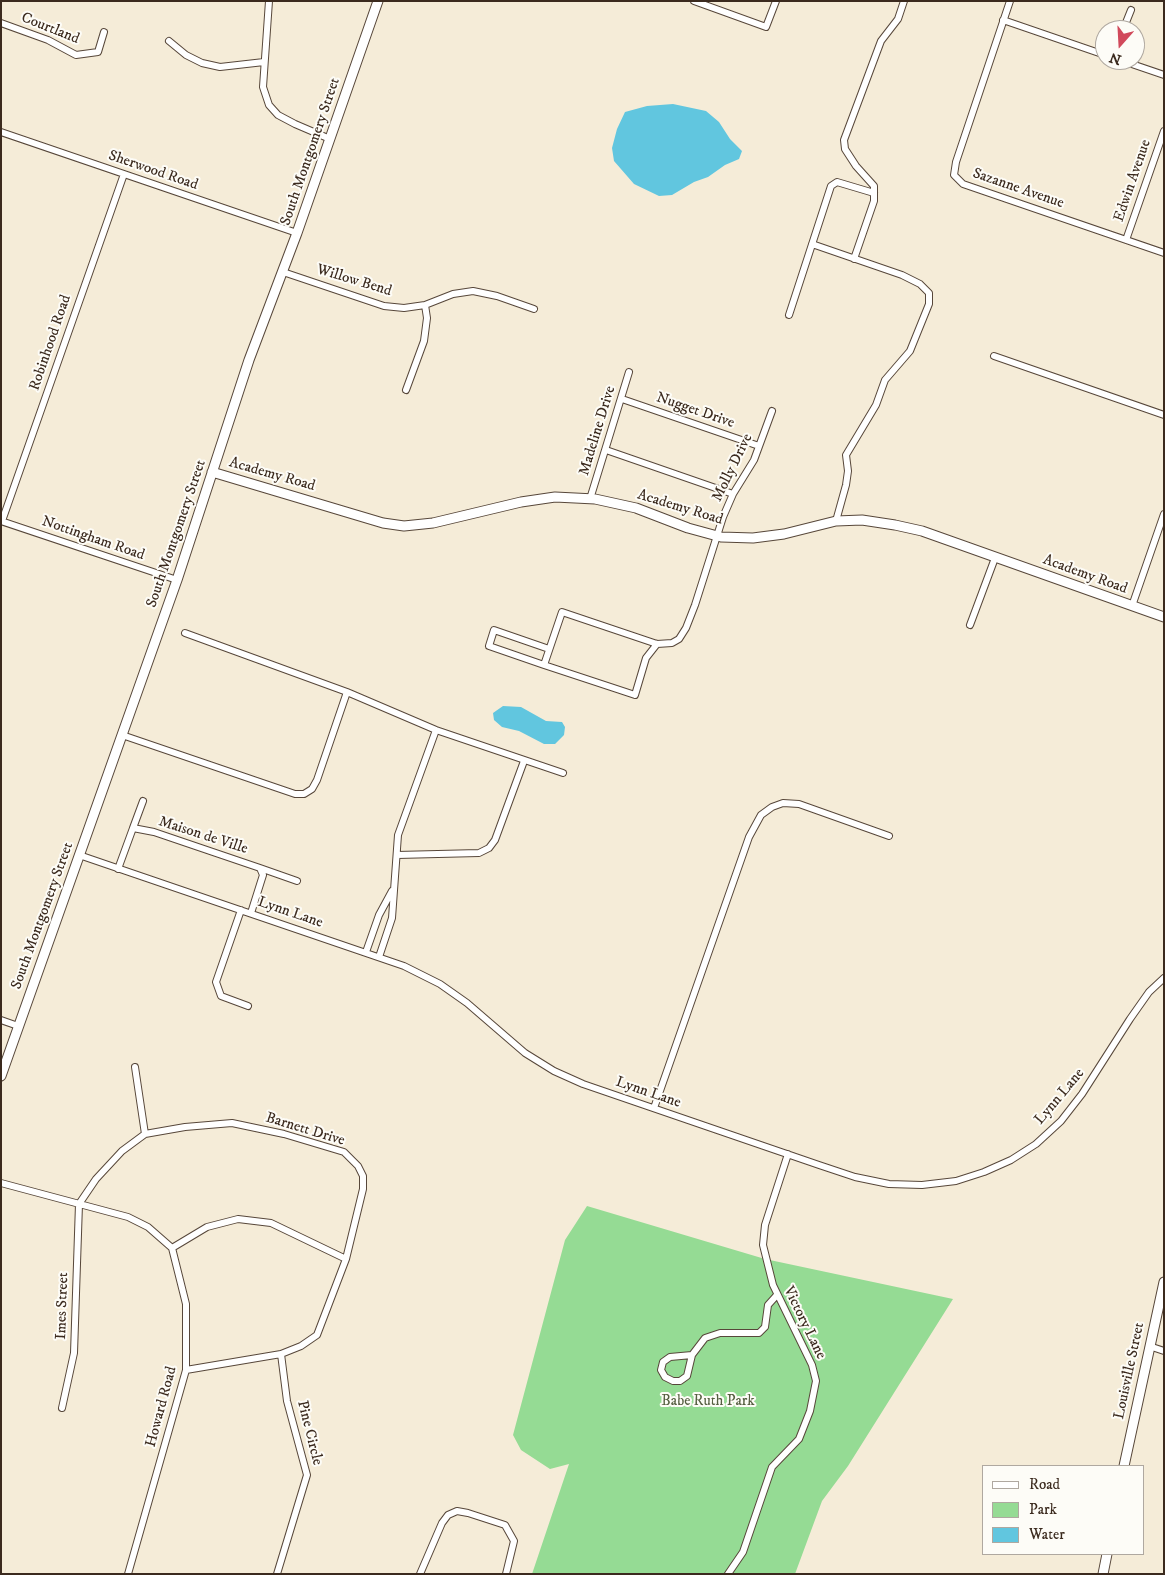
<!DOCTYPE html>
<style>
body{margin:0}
#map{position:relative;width:1165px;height:1575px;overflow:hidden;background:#f5ecd8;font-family:"IM FELL DW Pica",serif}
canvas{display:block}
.frame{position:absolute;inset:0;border:2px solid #3b2a1e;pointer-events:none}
.legend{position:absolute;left:982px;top:1465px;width:162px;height:90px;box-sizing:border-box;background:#fdfcf7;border:1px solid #afa8a0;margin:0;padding:6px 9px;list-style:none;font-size:15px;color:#3b2a1e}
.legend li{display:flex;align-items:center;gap:10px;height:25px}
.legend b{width:25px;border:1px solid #afa8a0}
.north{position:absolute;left:1095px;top:20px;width:50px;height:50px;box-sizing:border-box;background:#fdfcf7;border:1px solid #afa8a0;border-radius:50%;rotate:199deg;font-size:14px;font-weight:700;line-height:20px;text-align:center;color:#3b2a1e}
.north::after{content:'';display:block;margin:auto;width:18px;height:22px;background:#d1495b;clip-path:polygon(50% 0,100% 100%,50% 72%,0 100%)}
</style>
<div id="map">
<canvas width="1165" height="1575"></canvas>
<div class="frame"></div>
<ul class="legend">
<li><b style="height:6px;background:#fff"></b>Road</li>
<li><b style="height:14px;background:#95db94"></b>Park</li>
<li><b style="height:14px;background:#61c6df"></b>Water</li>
</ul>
<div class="north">N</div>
</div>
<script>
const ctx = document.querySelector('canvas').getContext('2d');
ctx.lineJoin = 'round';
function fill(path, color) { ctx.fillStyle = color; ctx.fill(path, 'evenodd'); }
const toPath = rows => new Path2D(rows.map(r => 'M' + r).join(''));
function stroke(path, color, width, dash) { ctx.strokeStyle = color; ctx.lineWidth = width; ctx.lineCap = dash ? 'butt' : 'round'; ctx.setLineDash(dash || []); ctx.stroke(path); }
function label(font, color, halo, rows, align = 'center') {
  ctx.font = font + ' "IM FELL DW Pica",serif'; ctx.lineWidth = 4; ctx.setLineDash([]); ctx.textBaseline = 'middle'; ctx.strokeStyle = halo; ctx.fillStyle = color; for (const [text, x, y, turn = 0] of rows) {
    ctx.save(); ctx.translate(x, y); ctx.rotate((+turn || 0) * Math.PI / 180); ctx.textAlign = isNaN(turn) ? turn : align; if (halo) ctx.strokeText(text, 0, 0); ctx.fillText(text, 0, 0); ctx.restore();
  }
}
const green = toPath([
 [587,1206,765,1259,953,1299,848,1466,822,1501,795,1574,532,1574,569,1464,550,1469,521,1450,513,1435,565,1240]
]);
const water = toPath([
 [673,104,706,111,719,122,730,139,742,151,739,159,725,165,708,177,694,182,672,195,659,196,634,184,614,161,612,148,617,129,625,112,647,106],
 [503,706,521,707,546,721,562,722,565,727,564,735,555,744,544,744,519,731,502,727,494,720,493,713]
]);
const street = toPath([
 [269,1,263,87,269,105,278,115,295,124,330,139],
 [694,1,766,27,776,1],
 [1010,1,956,162,954,175,963,184,1164,253],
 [1003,20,1105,55],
 [1,23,48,40,76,55,98,52,104,32],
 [1123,30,1131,10],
 [169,41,186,55,202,63,220,67,264,62],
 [1120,60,1164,75],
 [1,132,297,233],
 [1126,240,1164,131],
 [812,244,902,275,920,284,929,293,929,304,910,351,885,380,876,405,846,455,848,471,846,485,836,521],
 [854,259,874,201,874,186,856,166,845,149,844,140,881,41,898,19,904,1],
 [283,272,384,306,404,308,425,305,453,294,473,291,497,296,534,309],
 [789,315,831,186,837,182,874,193],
 [994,356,1164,415],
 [406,390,424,341,427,318,425,305],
 [622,399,759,446],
 [606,450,733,494],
 [590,499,629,372],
 [1,521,177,580],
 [2,521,124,174],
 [1132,606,1164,514],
 [970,625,995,558],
 [185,633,347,692,436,730,563,773],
 [657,644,646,658,635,695,544,665,562,612,657,644,672,643,679,639,686,628,695,605,723,517,733,494,754,460,772,411],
 [544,665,489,646,494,630,549,649],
 [122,735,295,794,304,794,312,789,317,780,347,692],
 [133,828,143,801],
 [79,855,404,966,440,984,467,1003,525,1053,554,1071,583,1084,819,1165,855,1177,889,1184,922,1185,956,1181,984,1172,1011,1160,1036,1144,1061,1121,1082,1094,1130,1019,1149,992,1164,978],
 [397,855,479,853,489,848,495,840,524,761],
 [260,868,297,881],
 [118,869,133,828,154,832,260,868,263,875,251,913],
 [241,910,216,982,221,996,248,1006],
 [366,952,379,915,392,891],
 [379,957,392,918,398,835,436,730],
 [1,1020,18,1026],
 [135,1067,145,1134],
 [654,1108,749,837,761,815,772,807,783,803,799,804,889,836],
 [1,1183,128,1217,148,1227,172,1248,186,1304,186,1370,128,1574],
 [172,1248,207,1227,238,1219,271,1223,346,1259],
 [1149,1346,1164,1351],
 [692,1355,687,1376,680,1381,673,1381,665,1377,661,1370,663,1362,670,1357,692,1355,705,1338,720,1333,759,1333,765,1327,768,1305,777,1295],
 [62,1408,74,1353,79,1204,96,1179,122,1151,145,1134,185,1127,232,1123,284,1134,344,1152,358,1166,363,1176,363,1189,346,1259,317,1335,301,1346,281,1354,186,1370],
 [277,1574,307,1475,287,1401,281,1354],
 [420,1574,442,1523,448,1515,457,1511,468,1513,505,1525,514,1541,506,1574],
 [728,1574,743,1552,772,1467,799,1439,810,1411,816,1381,812,1365,773,1285,763,1245,765,1225,788,1154]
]);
const secondary = toPath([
 [212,472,383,523,404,526,433,523,521,502,555,497,595,499,636,508,688,528,721,537,753,538,784,534,836,521,862,520,895,525,922,531,1164,617],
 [1,1076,177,580,249,360,297,233,378,1],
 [1124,1466,1164,1282],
 [1103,1574,1107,1554]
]);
const streetNames = [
 ["Courtland",50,29,22],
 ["South Montgomery Street",311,152,-71],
 ["Sherwood Road",153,171,19],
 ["Edwin Avenue",1133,181,-71],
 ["Sazanne Avenue",1018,189,19],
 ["Willow Bend",354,281,17],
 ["Robinhood Road",51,343,-71],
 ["Nugget Drive",695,411,19],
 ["Madeline Drive",598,431,-73],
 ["Molly Drive",733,468,-64],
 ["Academy Road",272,475,16],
 ["Academy Road",680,508,17],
 ["South Montgomery Street",177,534,-71],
 ["Nottingham Road",93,539,19],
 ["Academy Road",1085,575,20],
 ["Maison de Ville",203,836,18],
 ["Lynn Lane",290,913,19],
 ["South Montgomery Street",43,916,-70],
 ["Lynn Lane",648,1093,19],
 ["Lynn Lane",1060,1097,-50],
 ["Barnett Drive",305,1130,17],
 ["Imes Street",63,1306,-88],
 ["Victory Lane",804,1323,64],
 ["Louisville Street",1130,1371,-78],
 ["Howard Road",162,1407,-75],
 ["Pine Circle",309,1433,76]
];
const parkNames = [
 ["Babe Ruth Park",708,1402]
];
fill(green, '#95db94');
fill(water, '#61c6df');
stroke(street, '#57473a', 8);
stroke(secondary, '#57473a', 11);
stroke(street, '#fff', 6);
stroke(secondary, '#fff', 9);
label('15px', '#3b2a1e', '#fdfcf7', streetNames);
label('15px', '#565f41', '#fdfcf7', parkNames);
</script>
